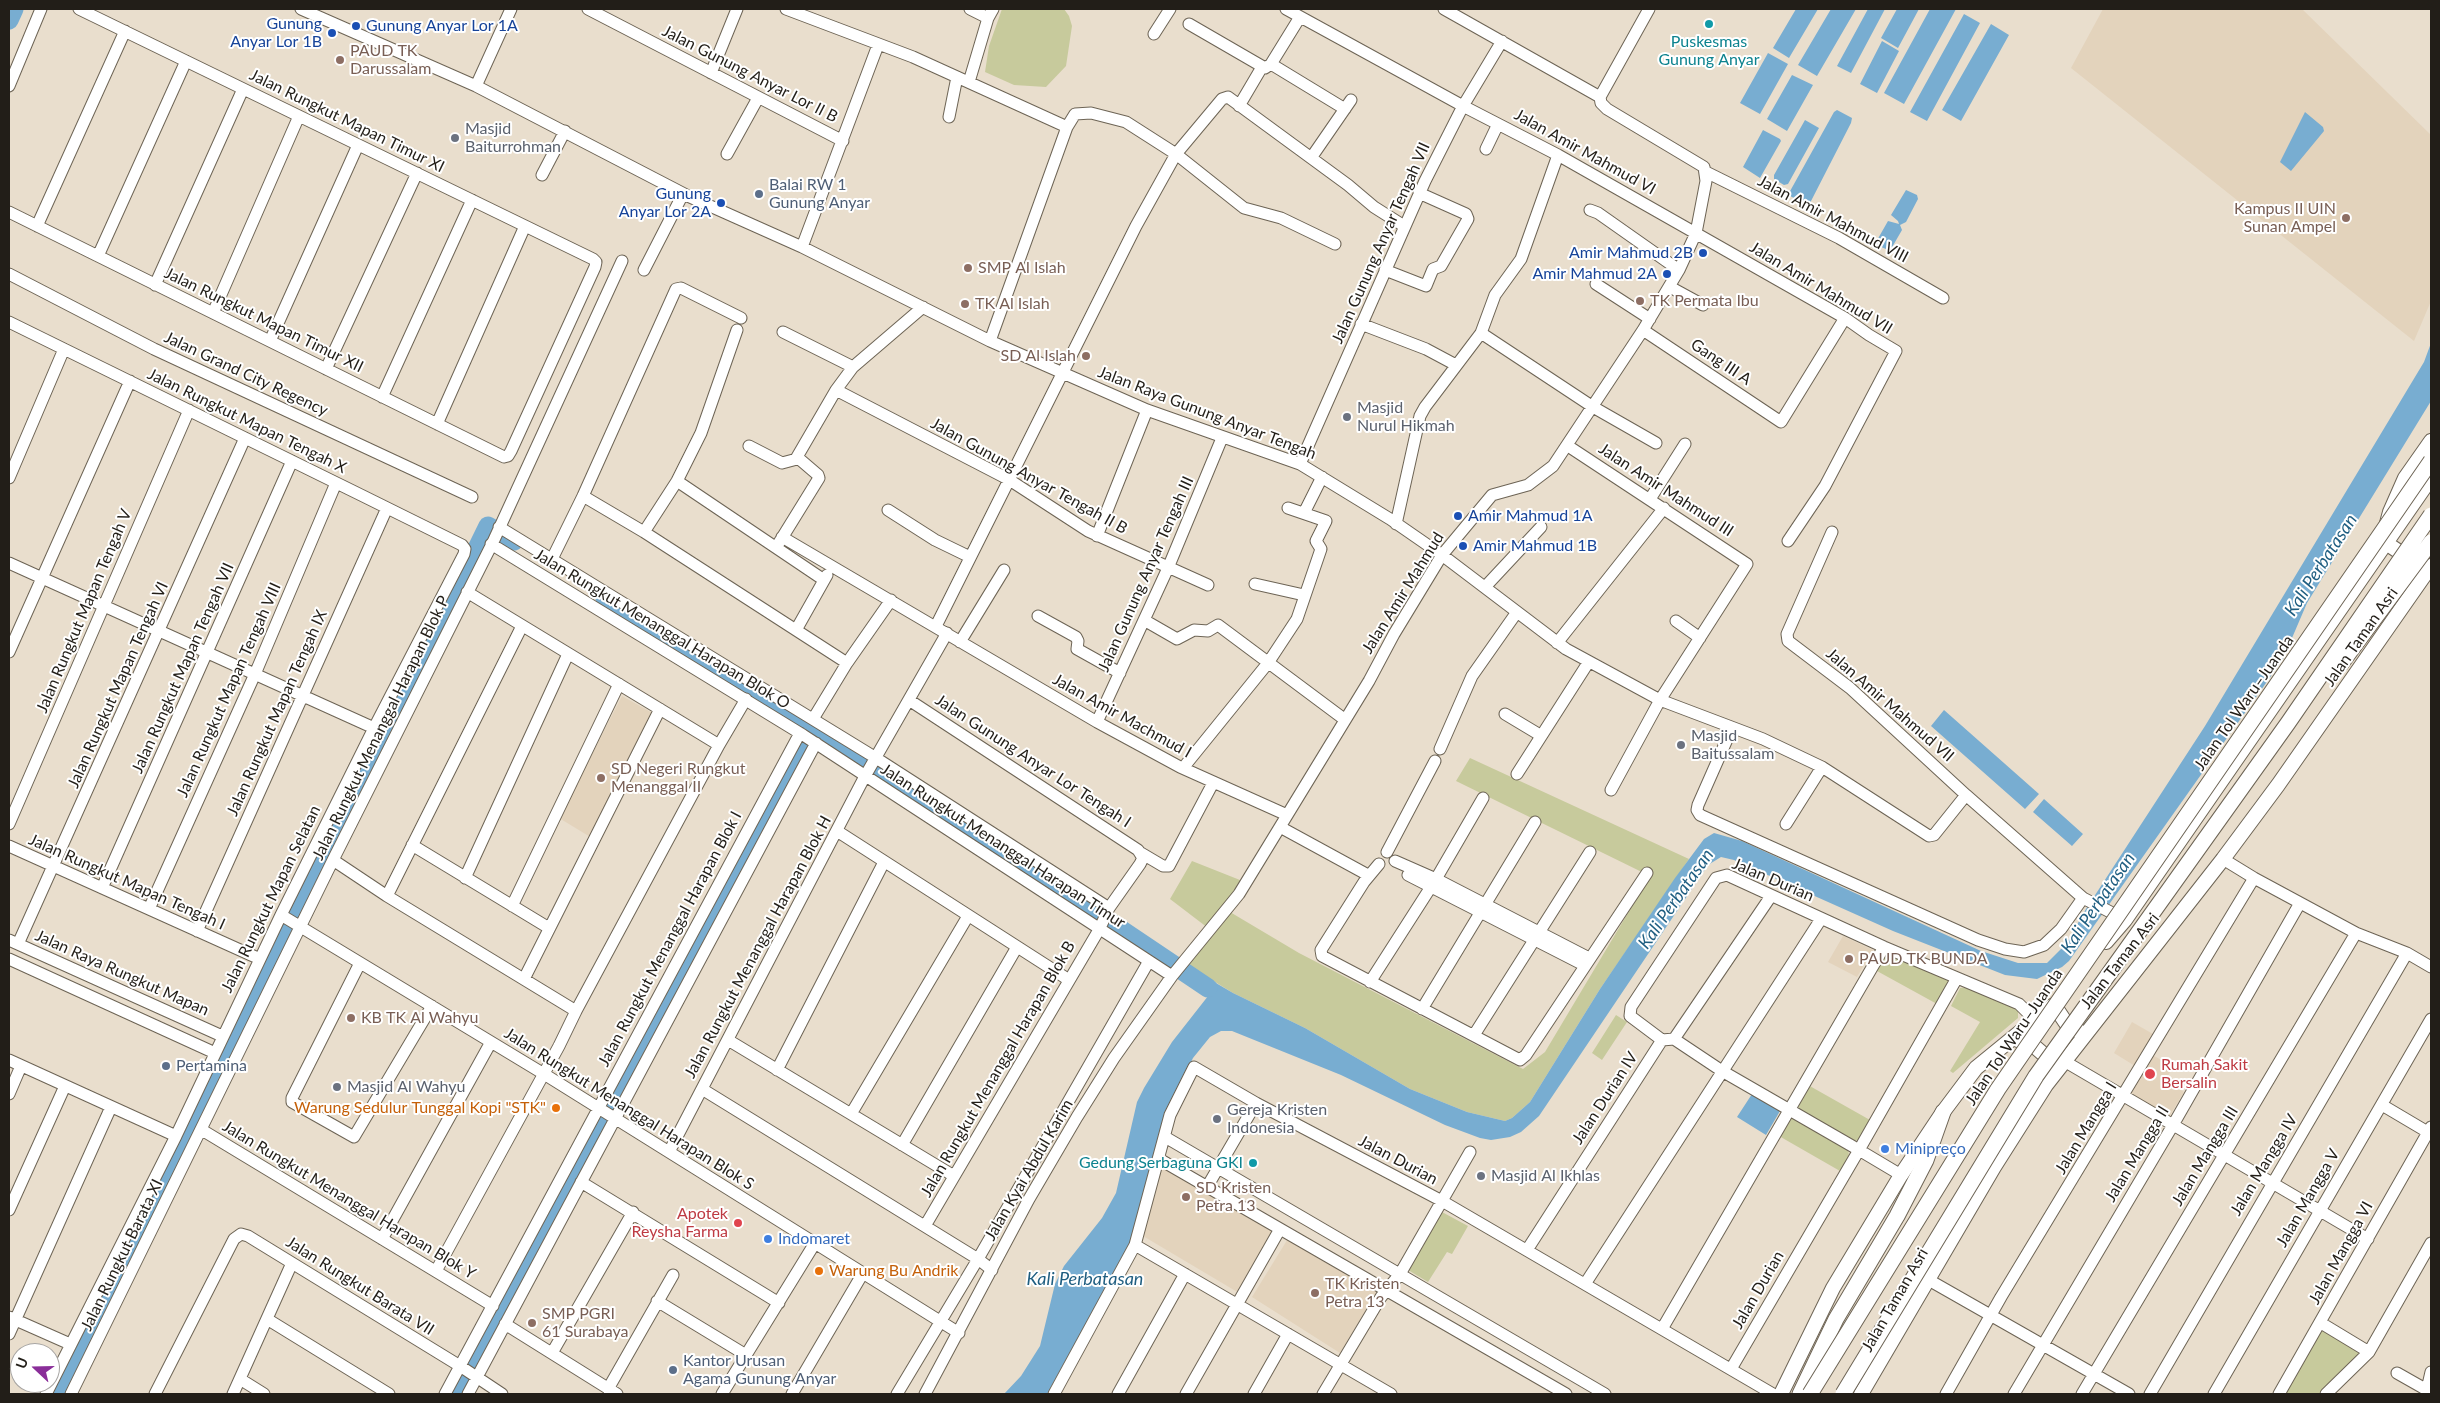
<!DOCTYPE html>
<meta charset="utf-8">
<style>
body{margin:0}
#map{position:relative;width:2440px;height:1403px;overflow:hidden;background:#e9decd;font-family:Lato,sans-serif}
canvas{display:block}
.frame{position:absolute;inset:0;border:10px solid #221e18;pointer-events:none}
.north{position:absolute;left:10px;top:1343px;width:50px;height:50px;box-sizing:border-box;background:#fff;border:1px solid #a7a5a3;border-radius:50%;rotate:291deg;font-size:14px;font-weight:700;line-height:20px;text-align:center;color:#221e18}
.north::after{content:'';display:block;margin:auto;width:18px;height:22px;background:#8a2e99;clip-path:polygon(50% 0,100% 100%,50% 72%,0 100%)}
</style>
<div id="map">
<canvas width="2440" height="1403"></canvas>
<div class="frame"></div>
<div class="north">U</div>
</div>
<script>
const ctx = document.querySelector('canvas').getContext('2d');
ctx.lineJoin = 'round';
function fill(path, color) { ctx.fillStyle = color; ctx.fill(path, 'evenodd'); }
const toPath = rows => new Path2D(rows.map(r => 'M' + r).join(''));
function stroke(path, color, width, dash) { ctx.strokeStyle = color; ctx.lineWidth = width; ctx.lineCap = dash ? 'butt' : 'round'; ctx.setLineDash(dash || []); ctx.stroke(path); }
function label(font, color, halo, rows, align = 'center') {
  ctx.font = font + ' Lato,sans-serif'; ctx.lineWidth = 4; ctx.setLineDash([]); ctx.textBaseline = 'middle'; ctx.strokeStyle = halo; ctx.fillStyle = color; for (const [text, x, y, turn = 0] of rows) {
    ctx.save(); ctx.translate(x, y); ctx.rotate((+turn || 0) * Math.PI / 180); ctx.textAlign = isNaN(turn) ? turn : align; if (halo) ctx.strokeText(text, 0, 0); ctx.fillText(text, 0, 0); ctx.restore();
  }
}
const built = toPath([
 [2103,9,2302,9,2431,135,2431,301,2414,341,2071,68],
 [622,696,656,715,592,838,559,818],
 [1843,936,1873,950,1857,977,1828,962],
 [2132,1022,2160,1038,2151,1054,2173,1067,2165,1081,2184,1092,2169,1117,2127,1092,2135,1066,2114,1053],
 [1162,1164,1277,1231,1239,1293,1143,1236],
 [1289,1237,1378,1290,1340,1353,1252,1297]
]);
const green = toPath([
 [1002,9,1064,9,1069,16,1072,26,1066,66,1046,87,1014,85,985,72,989,46],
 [1470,758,1689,859,1600,989,1530,1102,1512,1118,1505,1121,1467,1112,1410,1089,1305,1028,1233,993,1186,964,1230,912,1299,953,1523,1069,1545,1052,1650,876,1456,781],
 [1192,861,1245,882,1208,928,1170,899],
 [1886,952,1950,979,1937,1004,1877,971],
 [1968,987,2018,1009,2018,1018,1953,1073,1950,1071,1980,1022,1951,1006,1960,988],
 [1616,1015,1627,1022,1602,1060,1592,1053],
 [1808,1085,1870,1120,1860,1139,1855,1141,1799,1110,1798,1104],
 [1795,1117,1848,1148,1849,1156,1840,1171,1779,1136,1789,1118],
 [1442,1212,1468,1226,1452,1254,1447,1252,1428,1282,1408,1270],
 [2323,1326,2365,1353,2323,1394,2284,1394]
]);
const water = toPath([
 [1796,9,1818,9,1789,58,1773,48],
 [1831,9,1856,9,1817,76,1798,65],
 [1868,9,1885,9,1851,73,1837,66],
 [1897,9,1919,9,1898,48,1881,38],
 [1930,9,1956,9,1904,104,1884,93],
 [1964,14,1980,23,1927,121,1910,112],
 [1991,24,2009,35,1961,121,1942,110],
 [1882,41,1899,51,1877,93,1860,84],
 [1768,53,1788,64,1760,114,1740,103],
 [1792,75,1813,85,1787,131,1767,119],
 [1837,110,1852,118,1851,123,1810,203,1806,204,1790,196,1789,193,1834,112],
 [2305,112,2323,127,2324,131,2291,171,2280,162],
 [1805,120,1819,128,1788,184,1784,185,1774,179,1774,175],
 [1763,130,1780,139,1781,141,1760,178,1743,167],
 [1906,190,1917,195,1918,199,1906,222,1900,225,1902,230,1891,249,1888,250,1877,245,1876,242,1888,221,1899,224,1898,221,1891,215],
 [2431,343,2431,401,2307,603,2283,659,2069,961,2062,967,2037,979,2005,975,1893,931,1734,860,1721,857,1708,865,1539,1116,1521,1132,1510,1137,1491,1140,1480,1138,1445,1125,1341,1075,1232,1031,1221,1031,1210,1037,1193,1058,1168,1109,1130,1244,1047,1394,1004,1394,1021,1376,1040,1346,1055,1284,1064,1266,1102,1218,1116,1193,1137,1102,1144,1088,1172,1042,1212,991,1188,974,1192,969,1233,993,1305,1028,1410,1089,1467,1112,1505,1121,1512,1118,1530,1102,1600,989,1675,878,1704,839,1714,833,1742,841,1981,951,2018,963,2047,963,2066,944,2086,909,2205,726,2424,362],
 [1944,710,2039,794,2025,809,1931,726],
 [2044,799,2083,834,2072,846,2033,812],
 [1752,1094,1780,1111,1766,1135,1737,1117]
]);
const river = toPath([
 [9,20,14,9],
 [605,598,967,826,1208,988],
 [63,1394,488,526,514,541],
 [457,1394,813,729]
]);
const minor = toPath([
 [301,9,476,86,690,197,802,247,990,341,1147,410,1300,464,1390,519,1442,555,1566,649,1660,700,1763,739,1822,767,1929,836,1934,835,1966,795],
 [588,9,843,141],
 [786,9,913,57,1067,127],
 [970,9,988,18],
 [1286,9,1463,106,1558,155,1845,318,1869,335,1896,351,1825,486,1788,541],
 [1444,9,1600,97],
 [1189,24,1265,68,1271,64,1300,17],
 [1154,34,1170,9],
 [1271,64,1345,109],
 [711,73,737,9],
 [969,82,988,18,993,9],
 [9,86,41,9],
 [476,86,511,9],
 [1600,97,1649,9],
 [1239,106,1262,67],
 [949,117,957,77],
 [1486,149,1498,124],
 [727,154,758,98],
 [1311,158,1351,100],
 [1706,172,1839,238,1943,298],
 [542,175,565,131],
 [1590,210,1598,213,1679,270],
 [9,212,504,457,508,456,511,451,595,267,596,262,593,259,79,9],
 [37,226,125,31],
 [802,247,878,45],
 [98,256,186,61],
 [644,270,683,194],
 [1385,270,1426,286,1433,269,1441,266,1468,219,1466,214,1419,193],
 [9,274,154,349,472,497],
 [1596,284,1650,319],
 [155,285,243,89],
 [1670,287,1703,305],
 [213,313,299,116],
 [9,322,361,495,462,545,465,549,464,554,374,728,281,915,176,1136,46,1394],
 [1361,324,1426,349,1456,365],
 [1643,330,1781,422,1845,318],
 [783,332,853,367],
 [1481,333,1593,407,1656,443],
 [270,341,358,145],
 [990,341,1067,127,1075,114,1091,113,1126,122,1176,154,1244,208,1281,218,1335,244],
 [326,369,417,173],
 [836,390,1008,479,1088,531,1208,585],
 [382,397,472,200],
 [437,424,525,226],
 [749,446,782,463,797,459],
 [1568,446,1747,564,1660,700,1611,790],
 [1300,464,1425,181,1463,106,1502,41],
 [9,478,64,349],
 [677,481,824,580],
 [583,496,644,532,847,663],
 [1650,499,1685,444],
 [888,510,935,540,970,557],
 [1304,513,1322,477],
 [1396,524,1420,416,1425,407,1481,333,1495,295,1521,259,1558,155],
 [499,527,876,758,1109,908,1140,864,1143,858,1138,850,909,700],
 [644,532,677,481,701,433,737,330],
 [1832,532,1787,634,1788,641,1850,688,1966,795,2083,898,2124,919],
 [1097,536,1147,410],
 [782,537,1097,722,1180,767,1287,815],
 [491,544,803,735,1172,976],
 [777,546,819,478,818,475,797,457,836,390,853,367,923,307],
 [552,559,583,496,676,289,681,288,741,318],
 [9,563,374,728],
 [1255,584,1304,595],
 [1485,587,1541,527],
 [467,592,719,745],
 [1038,616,1076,637,1078,641,1077,649,1120,673],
 [1144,620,1177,639,1194,630,1208,631,1218,625,1344,719],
 [1676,621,1700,638],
 [936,626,1136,226,1176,154,1222,99,1228,97,1348,185,1374,207,1404,226],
 [796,630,827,575],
 [960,642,1004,570],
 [1557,643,1664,508],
 [9,652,130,381],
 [1505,714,1540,735],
 [813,719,847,663,891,600],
 [1097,722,1168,568,1222,438],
 [1732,728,1698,805,1697,810,1700,815,1978,940,2005,949,2024,952,2044,945,2061,929,2083,898],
 [1440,749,1472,676,1517,612],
 [1183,768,1268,663,1297,619,1321,549,1316,541,1326,521,1288,508],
 [1517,774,1588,663],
 [9,824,189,410],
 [1786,824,1822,767],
 [1280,827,1368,875],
 [837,831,1069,980],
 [412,845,549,928],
 [9,846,260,959],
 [1387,852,1435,761],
 [1141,853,1163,866,1169,866,1213,783],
 [2223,859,2254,878,2356,933,2407,953,2431,967],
 [333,860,387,896,576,1011],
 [1395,861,1436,879,1589,958],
 [1379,864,1364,882,1321,950,1322,956,1520,1060,1526,1055,1647,873],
 [1408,875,1584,965],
 [465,878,568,654],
 [102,888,292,461],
 [387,896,522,626],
 [512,906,619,684],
 [149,909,255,674,336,483],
 [281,915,544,1074,959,1333],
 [197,931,387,508],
 [9,940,222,1036],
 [18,944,245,438],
 [9,959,215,1053],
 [360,963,292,1098,292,1102,354,1137,432,1006],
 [524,979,660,709],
 [1370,982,1436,879,1483,798],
 [1422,1009,1535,822],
 [1474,1035,1590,852],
 [1674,1039,1771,896],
 [728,1040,954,1176],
 [9,1060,176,1136],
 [2064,1061,2368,1239],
 [777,1070,884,862],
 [702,1089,978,1259,992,1270],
 [9,1094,21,1066],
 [2382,1105,2431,1134],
 [851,1114,968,916],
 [202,1130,493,1306],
 [1165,1137,1605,1394],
 [902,1145,1017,947],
 [669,1152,864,778,947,633],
 [1159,1159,1566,1394],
 [1901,1175,1859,1150,1957,978],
 [581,1182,779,1303],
 [1207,1187,1256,1103],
 [9,1210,65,1086],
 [925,1226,1100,928,1109,908],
 [382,1239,491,1042],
 [1135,1245,1391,1394],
 [1527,1250,1662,1040],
 [436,1271,559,1046,576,1011,719,745,746,699],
 [1927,1279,2129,1394],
 [1585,1284,1821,919],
 [657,1301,746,1355],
 [9,1317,70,1344],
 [267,1319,389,1394],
 [2321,1323,2369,1352],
 [505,1324,617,1394],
 [1662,1329,1884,947],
 [9,1334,111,1107],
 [552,1353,633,1212],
 [1731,1369,1859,1150,1722,1071,1674,1039,1662,1040,1630,1016,1631,1007,1716,878,1727,875,1884,947,2019,1004,2035,1020],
 [2397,1373,2427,1390],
 [240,1379,264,1394],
 [608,1389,673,1275],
 [71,1394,333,860,493,542,622,261],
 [155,1394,234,1239,241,1234,248,1236,460,1366,800,733],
 [233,1394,292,1263],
 [445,1394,460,1366,502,1394],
 [468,1394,816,743],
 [722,1394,815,1243],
 [792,1394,863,1273],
 [897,1394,978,1259,1149,961],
 [925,1394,1029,1199,1077,1117,1114,1058,1172,976,1239,894,1369,681,1394,634,1442,555,1492,495,1528,485,1553,466,1643,330,1679,270,1696,233,1706,181,1704,167,1607,109,1601,103,1600,97],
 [1054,1394,1135,1245,1170,1115,1194,1067,1256,1103,1442,1201,1773,1394],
 [1118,1394,1185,1274],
 [1186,1394,1280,1229],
 [1254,1394,1288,1334],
 [1323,1394,1381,1297,1400,1274,1470,1152],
 [1946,1394,2001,1297,2254,878],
 [2014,1394,2173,1125,2300,903],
 [2082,1394,2356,933],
 [2150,1394,2407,953],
 [2214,1394,2431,1019],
 [2279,1394,2431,1127],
 [2326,1394,2369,1352,2431,1243],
 [2426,1394,2431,1372]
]);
const major = toPath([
 [2413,561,2386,543,2384,534,2390,512,2405,478,2431,441],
 [2106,942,2125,920,2431,478],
 [2054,1005,2066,1023,2080,1032],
 [2018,1040,2034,1046,2056,1065],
 [1781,1394,1833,1288,1901,1175,1943,1112,1976,1068,2052,1006],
 [1861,1394,1994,1167,2046,1085,2223,859,2278,785,2431,566]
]);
const highway = toPath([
 [1800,1394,1836,1319,1897,1216,1926,1160,1943,1112]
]);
const highwayBridge = toPath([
 [2340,665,2431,542],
 [1810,1394,1998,1089,2431,461],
 [1843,1394,2036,1076,2288,723,2431,515]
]);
const markers = [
 [1709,24,5,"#0f9aa8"],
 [356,26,5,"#1a4fb4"],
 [332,33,5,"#1a4fb4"],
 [340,60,5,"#8d6e63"],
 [455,138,5,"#6b7280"],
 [759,194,5,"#5c6f8a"],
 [721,203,5,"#1a4fb4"],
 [2346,218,5,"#8d6e63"],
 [1703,253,5,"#1a4fb4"],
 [968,268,5,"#8d6e63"],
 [1667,274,5,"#1a4fb4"],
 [1640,301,5,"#8d6e63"],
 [965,304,5,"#8d6e63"],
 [1086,356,5,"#8d6e63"],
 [1347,417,5,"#6b7280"],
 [1458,516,5,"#1a4fb4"],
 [1463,546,5,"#1a4fb4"],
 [1681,745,5,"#6b7280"],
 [601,778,5,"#8d6e63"],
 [1849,959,5,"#8d6e63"],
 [351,1018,5,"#8d6e63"],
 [166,1066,5,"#5c6f8a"],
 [2150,1074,6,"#e0444e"],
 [337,1087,5,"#6b7280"],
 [556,1108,5,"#e8710a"],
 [1217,1119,5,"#6b7280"],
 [1885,1149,5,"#3f7fe0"],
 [1253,1163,5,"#0f9aa8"],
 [1481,1176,5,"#6b7280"],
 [1186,1197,5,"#8d6e63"],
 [738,1223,5,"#e0444e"],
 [768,1239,5,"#3f7fe0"],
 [819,1271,5,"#e8710a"],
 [1315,1293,5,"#8d6e63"],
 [532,1323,5,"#8d6e63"],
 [673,1370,5,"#5c6f8a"]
];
const transitNames = [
 ["Gunung",322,24],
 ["Anyar Lor 1B",322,42],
 ["Gunung Anyar Lor 1A",366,26,"left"],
 ["Gunung",711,194],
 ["Anyar Lor 2A",711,212],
 ["Amir Mahmud 2B",1693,253],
 ["Amir Mahmud 2A",1657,274],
 ["Amir Mahmud 1A",1468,516,"left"],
 ["Amir Mahmud 1B",1473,546,"left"]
];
const cultureNames = [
 ["Puskesmas",1709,42],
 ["Gunung Anyar",1709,60],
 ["Gedung Serbaguna GKI",1243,1163,"right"]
];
const educationNames = [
 ["PAUD TK",350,51],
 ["Darussalam",350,69],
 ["Kampus II UIN",2336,209,"right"],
 ["Sunan Ampel",2336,227,"right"],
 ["SMP Al Islah",978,268],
 ["TK Permata Ibu",1650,301],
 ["TK Al Islah",975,304],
 ["SD Al Islah",1076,356,"right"],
 ["SD Negeri Rungkut",611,769],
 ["Menanggal II",611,787],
 ["PAUD TK BUNDA",1859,959],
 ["KB TK Al Wahyu",361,1018],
 ["SD Kristen",1196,1188],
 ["Petra 13",1196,1206],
 ["TK Kristen",1325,1284],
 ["Petra 13",1325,1302],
 ["SMP PGRI",542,1314],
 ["61 Surabaya",542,1332]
];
const streetNames = [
 ["Jalan Gunung Anyar Lor II B",750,74,27],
 ["Jalan Rungkut Mapan Timur XI",347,121,26],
 ["Jalan Amir Mahmud VI",1585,152,29],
 ["Jalan Amir Mahmud VIII",1833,219,28],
 ["Jalan Gunung Anyar Tengah VII",1381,243,-66],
 ["Jalan Amir Mahmud VII",1821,288,31],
 ["Jalan Rungkut Mapan Timur XII",264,320,26],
 ["Gang III A",1721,362,34],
 ["Jalan Grand City Regency",246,374,25],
 ["Jalan Raya Gunung Anyar Tengah",1207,413,21],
 ["Jalan Rungkut Mapan Tengah X",247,421,26],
 ["Jalan Gunung Anyar Tengah II B",1029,476,29],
 ["Jalan Amir Mahmud III",1666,490,33],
 ["Jalan Gunung Anyar Tengah III",1146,574,-66],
 ["Jalan Amir Mahmud",1403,593,-58],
 ["Jalan Rungkut Mapan Tengah V",84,611,-67],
 ["Jalan Rungkut Menanggal Harapan Blok O",662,629,31],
 ["Jalan Taman Asri",2361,637,-55],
 ["Jalan Rungkut Mapan Tengah VII",183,668,-66],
 ["Jalan Rungkut Mapan Tengah VI",118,685,-66],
 ["Jalan Rungkut Mapan Tengah VIII",229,690,-66],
 ["Jalan Tol Waru–Juanda",2244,703,-55],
 ["Jalan Amir Mahmud VII",1890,705,41],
 ["Jalan Rungkut Mapan Tengah IX",277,713,-66],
 ["Jalan Amir Machmud I",1122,716,29],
 ["Jalan Rungkut Menanggal Harapan Blok P",381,728,-64],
 ["Jalan Gunung Anyar Lor Tengah I",1033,761,33],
 ["Jalan Rungkut Menanggal Harapan Timur",1003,846,33],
 ["Jalan Durian",1773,880,23],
 ["Jalan Rungkut Mapan Tengah I",127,882,24],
 ["Jalan Rungkut Mapan Selatan",271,899,-64],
 ["Jalan Rungkut Menanggal Harapan Blok I",670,939,-62],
 ["Jalan Rungkut Menanggal Harapan Blok H",758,947,-62],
 ["Jalan Taman Asri",2120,961,-52],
 ["Jalan Raya Rungkut Mapan",122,973,24],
 ["Jalan Tol Waru–Juanda",2014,1037,-56],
 ["Jalan Rungkut Menanggal Harapan Blok B",998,1069,-60],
 ["Jalan Durian IV",1605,1098,-57],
 ["Jalan Rungkut Menanggal Harapan Blok S",629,1109,32],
 ["Jalan Mangga I",2086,1128,-59],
 ["Jalan Mangga II",2137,1154,-59],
 ["Jalan Mangga III",2205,1156,-59],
 ["Jalan Durian",1398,1160,28],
 ["Jalan Mangga IV",2264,1165,-59],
 ["Jalan Kyai Abdul Karim",1029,1170,-60],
 ["Jalan Mangga V",2308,1198,-60],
 ["Jalan Rungkut Menanggal Harapan Blok Y",349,1200,31],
 ["Jalan Mangga VI",2341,1253,-61],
 ["Jalan Rungkut Barata XI",122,1255,-64],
 ["Jalan Rungkut Barata VII",360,1286,32],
 ["Jalan Durian",1758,1290,-60],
 ["Jalan Taman Asri",1895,1300,-60]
];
const worshipNames = [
 ["Masjid",465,129],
 ["Baiturrohman",465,147],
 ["Masjid",1357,408],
 ["Nurul Hikmah",1357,426],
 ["Masjid",1691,736],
 ["Baitussalam",1691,754],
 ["Masjid Al Wahyu",347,1087],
 ["Gereja Kristen",1227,1110],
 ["Indonesia",1227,1128],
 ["Masjid Al Ikhlas",1491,1176]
];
const serviceNames = [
 ["Balai RW 1",769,185],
 ["Gunung Anyar",769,203],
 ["Pertamina",176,1066],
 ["Kantor Urusan",683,1361],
 ["Agama Gunung Anyar",683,1379]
];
const healthNames = [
 ["Rumah Sakit",2161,1065],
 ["Bersalin",2161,1083],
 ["Apotek",728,1214,"right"],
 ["Reysha Farma",728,1232,"right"]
];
const foodNames = [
 ["Warung Sedulur Tunggal Kopi \"STK\"",546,1108],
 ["Warung Bu Andrik",829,1271,"left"]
];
const shopNames = [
 ["Minipreço",1895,1149],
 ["Indomaret",778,1239]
];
const waterNames = [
 ["Kali Perbatasan",2321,565,-57],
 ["Kali Perbatasan",1676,899,-55],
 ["Kali Perbatasan",2098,903,-56],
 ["Kali Perbatasan",1085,1279]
];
fill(built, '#e3d3bc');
fill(green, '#c7ca9c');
fill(water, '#78add1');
stroke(river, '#78add1', 19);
stroke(minor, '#6d6455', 13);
stroke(major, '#6d6455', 16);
stroke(highway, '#6d6455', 17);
stroke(minor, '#fff', 11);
stroke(major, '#fff', 14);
stroke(highway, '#fff', 15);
stroke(highwayBridge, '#6d6455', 17, []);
stroke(highwayBridge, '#fff', 15);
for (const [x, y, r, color] of markers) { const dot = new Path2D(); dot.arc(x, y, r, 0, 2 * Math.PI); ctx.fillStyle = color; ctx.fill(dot); stroke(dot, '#fff', 2); }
label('16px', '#164399', '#fff', transitNames, 'right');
label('16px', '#0d838f', '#fff', cultureNames);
label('16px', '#785e54', '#fff', educationNames, 'left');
label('16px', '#221e18', '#fff', streetNames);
label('16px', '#5b616d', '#fff', worshipNames, 'left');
label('16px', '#4e5e75', '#fff', serviceNames, 'left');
label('16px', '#be3a42', '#fff', healthNames, 'left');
label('16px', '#c56008', '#fff', foodNames, 'right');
label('16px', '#366cbe', '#fff', shopNames, 'left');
label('italic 18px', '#1f5e81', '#fff', waterNames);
</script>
